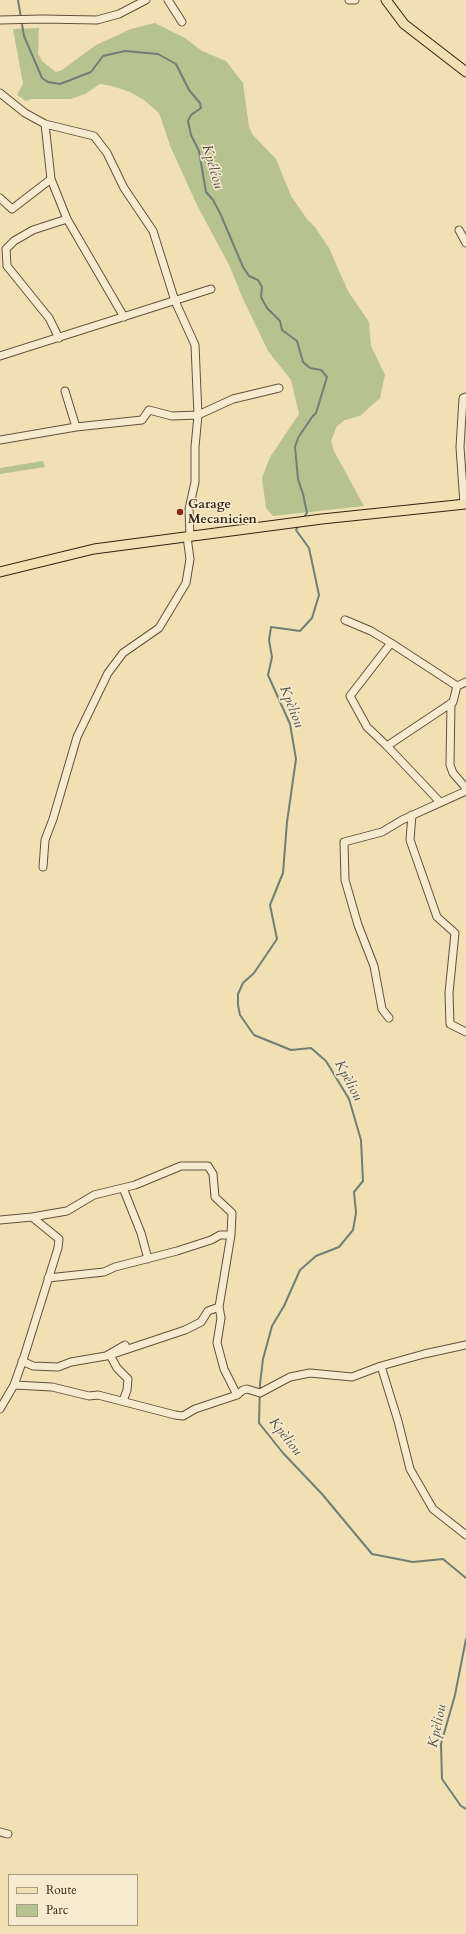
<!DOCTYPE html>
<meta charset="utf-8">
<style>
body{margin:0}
#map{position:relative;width:466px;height:1934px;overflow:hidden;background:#f2e0b5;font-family:Cardo,serif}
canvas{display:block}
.legend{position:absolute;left:8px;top:1874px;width:130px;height:52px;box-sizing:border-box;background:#f7ebcf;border:1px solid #a79b83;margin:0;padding:5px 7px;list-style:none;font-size:12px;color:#302311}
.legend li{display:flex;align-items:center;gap:8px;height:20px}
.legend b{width:20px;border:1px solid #a79b83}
</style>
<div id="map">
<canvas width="466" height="1934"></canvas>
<ul class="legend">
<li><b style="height:5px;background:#f2e0b5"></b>Route</li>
<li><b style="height:11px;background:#b6c391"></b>Parc</li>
</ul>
</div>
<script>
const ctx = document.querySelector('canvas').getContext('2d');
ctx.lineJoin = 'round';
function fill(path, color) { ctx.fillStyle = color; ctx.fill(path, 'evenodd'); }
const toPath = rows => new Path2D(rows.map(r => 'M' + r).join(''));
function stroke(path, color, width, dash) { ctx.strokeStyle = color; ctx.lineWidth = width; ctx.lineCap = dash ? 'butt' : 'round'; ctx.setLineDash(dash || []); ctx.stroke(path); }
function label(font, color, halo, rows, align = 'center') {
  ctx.font = font + ' Cardo,serif'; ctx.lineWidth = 3; ctx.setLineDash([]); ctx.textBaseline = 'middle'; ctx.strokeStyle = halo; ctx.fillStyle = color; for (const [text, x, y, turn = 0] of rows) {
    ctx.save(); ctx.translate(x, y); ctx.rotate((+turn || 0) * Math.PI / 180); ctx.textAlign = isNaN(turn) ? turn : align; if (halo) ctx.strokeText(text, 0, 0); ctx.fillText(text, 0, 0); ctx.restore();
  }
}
const green = toPath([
 [155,23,185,38,202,51,226,61,243,83,249,127,253,135,276,159,291,196,307,219,315,227,329,248,348,291,369,322,371,346,385,375,380,398,360,416,345,420,337,426,331,441,334,451,364,506,273,516,266,508,262,478,270,457,299,414,291,380,268,351,244,301,229,265,197,205,171,148,159,113,144,100,130,92,112,86,100,84,85,94,71,99,31,99,26,101,17,95,23,84,13,29,39,28,38,53,42,61,56,72,62,70,96,45,131,29],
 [43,461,45,467,0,474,0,468]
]);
const stream = toPath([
 [18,0,24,36,42,78,48,82,60,84,91,72,103,56,125,51,158,54,176,64,189,90,200,103,201,108,191,115,188,121,191,135,199,151,206,192,213,200,220,213,243,267,249,276,258,280,262,287,261,297,267,308,280,321,282,330,297,341,303,362,310,368,321,370,327,377,316,413,312,417,298,438,295,447,298,479,303,494,307,513,303,518],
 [299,525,296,530,309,548,319,595,312,618,300,631,271,627,269,640,272,657,268,675,290,724,296,759,287,822,283,873,270,905,277,939,254,973,243,983,238,994,238,1005,240,1015,254,1035,291,1050,311,1048,326,1061,349,1099,361,1140,363,1181,354,1192,356,1213,353,1230,339,1247,316,1256,300,1270,284,1306,272,1326,263,1359,260,1384,259,1423,283,1453,322,1494,372,1554,413,1562,443,1559,466,1578],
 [466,1639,455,1695,441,1744,442,1779,461,1806,466,1809]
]);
const minor = toPath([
 [168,0,182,22],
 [349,0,355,0],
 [0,20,42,19,97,20,119,14,146,0],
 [0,93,25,113,45,124,94,136,107,153,124,188,153,231,175,301,195,345,198,415,195,447,195,482,189,509,190,537],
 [45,124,51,179,67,219,124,317],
 [0,198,12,209,51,179],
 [459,230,466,243],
 [59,338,49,318,7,266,6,249,14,241,33,230,67,219],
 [0,356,211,289],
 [65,391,76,427],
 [0,440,76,427,142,420,149,410,172,416,198,415,233,399,279,388],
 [464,504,460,447,463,398,466,397],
 [345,620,371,631,391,643],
 [451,703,450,765,453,773,466,788],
 [387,746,367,727,350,696,391,643,457,686],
 [440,802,387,746,453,702,457,686,466,682],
 [412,815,410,840,437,917,455,933,449,993,450,1024,466,1032],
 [43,867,45,840,53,819,77,737,108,673,123,653,159,628,186,583,190,559,187,537],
 [389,1018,382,1009,374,966,358,925,345,880,344,842,382,832,402,820,466,791],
 [123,1188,141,1233,148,1259],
 [32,1217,67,1211,94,1195,135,1185,181,1166,208,1166,213,1174,215,1197,232,1213,231,1235,219,1307,221,1318,217,1343,224,1369,237,1395],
 [0,1220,32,1217,59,1239,58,1248,24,1357,14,1385,0,1409],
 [48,1278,104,1272,115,1267,177,1251,211,1240,220,1235,231,1235],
 [466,1345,424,1354,381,1366,398,1421,410,1469,433,1509,466,1535],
 [22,1361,33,1366,58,1367,71,1362,106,1356,125,1345],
 [14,1385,52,1387,89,1396,98,1395,175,1415,183,1416,195,1409,237,1395,243,1390,247,1389,260,1393,290,1377,310,1373,352,1377,381,1366],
 [123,1401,127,1390,128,1379,117,1368,110,1355,185,1330,201,1322,208,1311,219,1307],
 [0,1832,8,1834]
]);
const major = toPath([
 [386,0,404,24,466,72],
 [0,572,94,549,322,519,466,504]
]);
const markers = [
 [180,512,4,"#8f2418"]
];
const poiNames = [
 ["Garage",188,505],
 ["Mecanicien",188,520]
];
const waterNames = [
 ["Kpéléou",212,167,74],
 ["Kpèliou",291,707,69],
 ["Kpèliou",348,1081,62],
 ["Kpèliou",285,1437,52],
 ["Kpèliou",438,1726,-78]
];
fill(green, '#b6c391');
stroke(stream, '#717f73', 2);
stroke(minor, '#60523a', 9);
stroke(major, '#302311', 11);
stroke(minor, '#f7ebcf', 7);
stroke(major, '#f2e0b5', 9);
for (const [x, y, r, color] of markers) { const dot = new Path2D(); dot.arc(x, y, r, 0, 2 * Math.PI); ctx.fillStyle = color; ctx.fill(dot); stroke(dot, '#f7ebcf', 1.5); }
label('bold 13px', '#302311', '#f7ebcf', poiNames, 'left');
label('italic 14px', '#505142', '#f7ebcf', waterNames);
</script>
